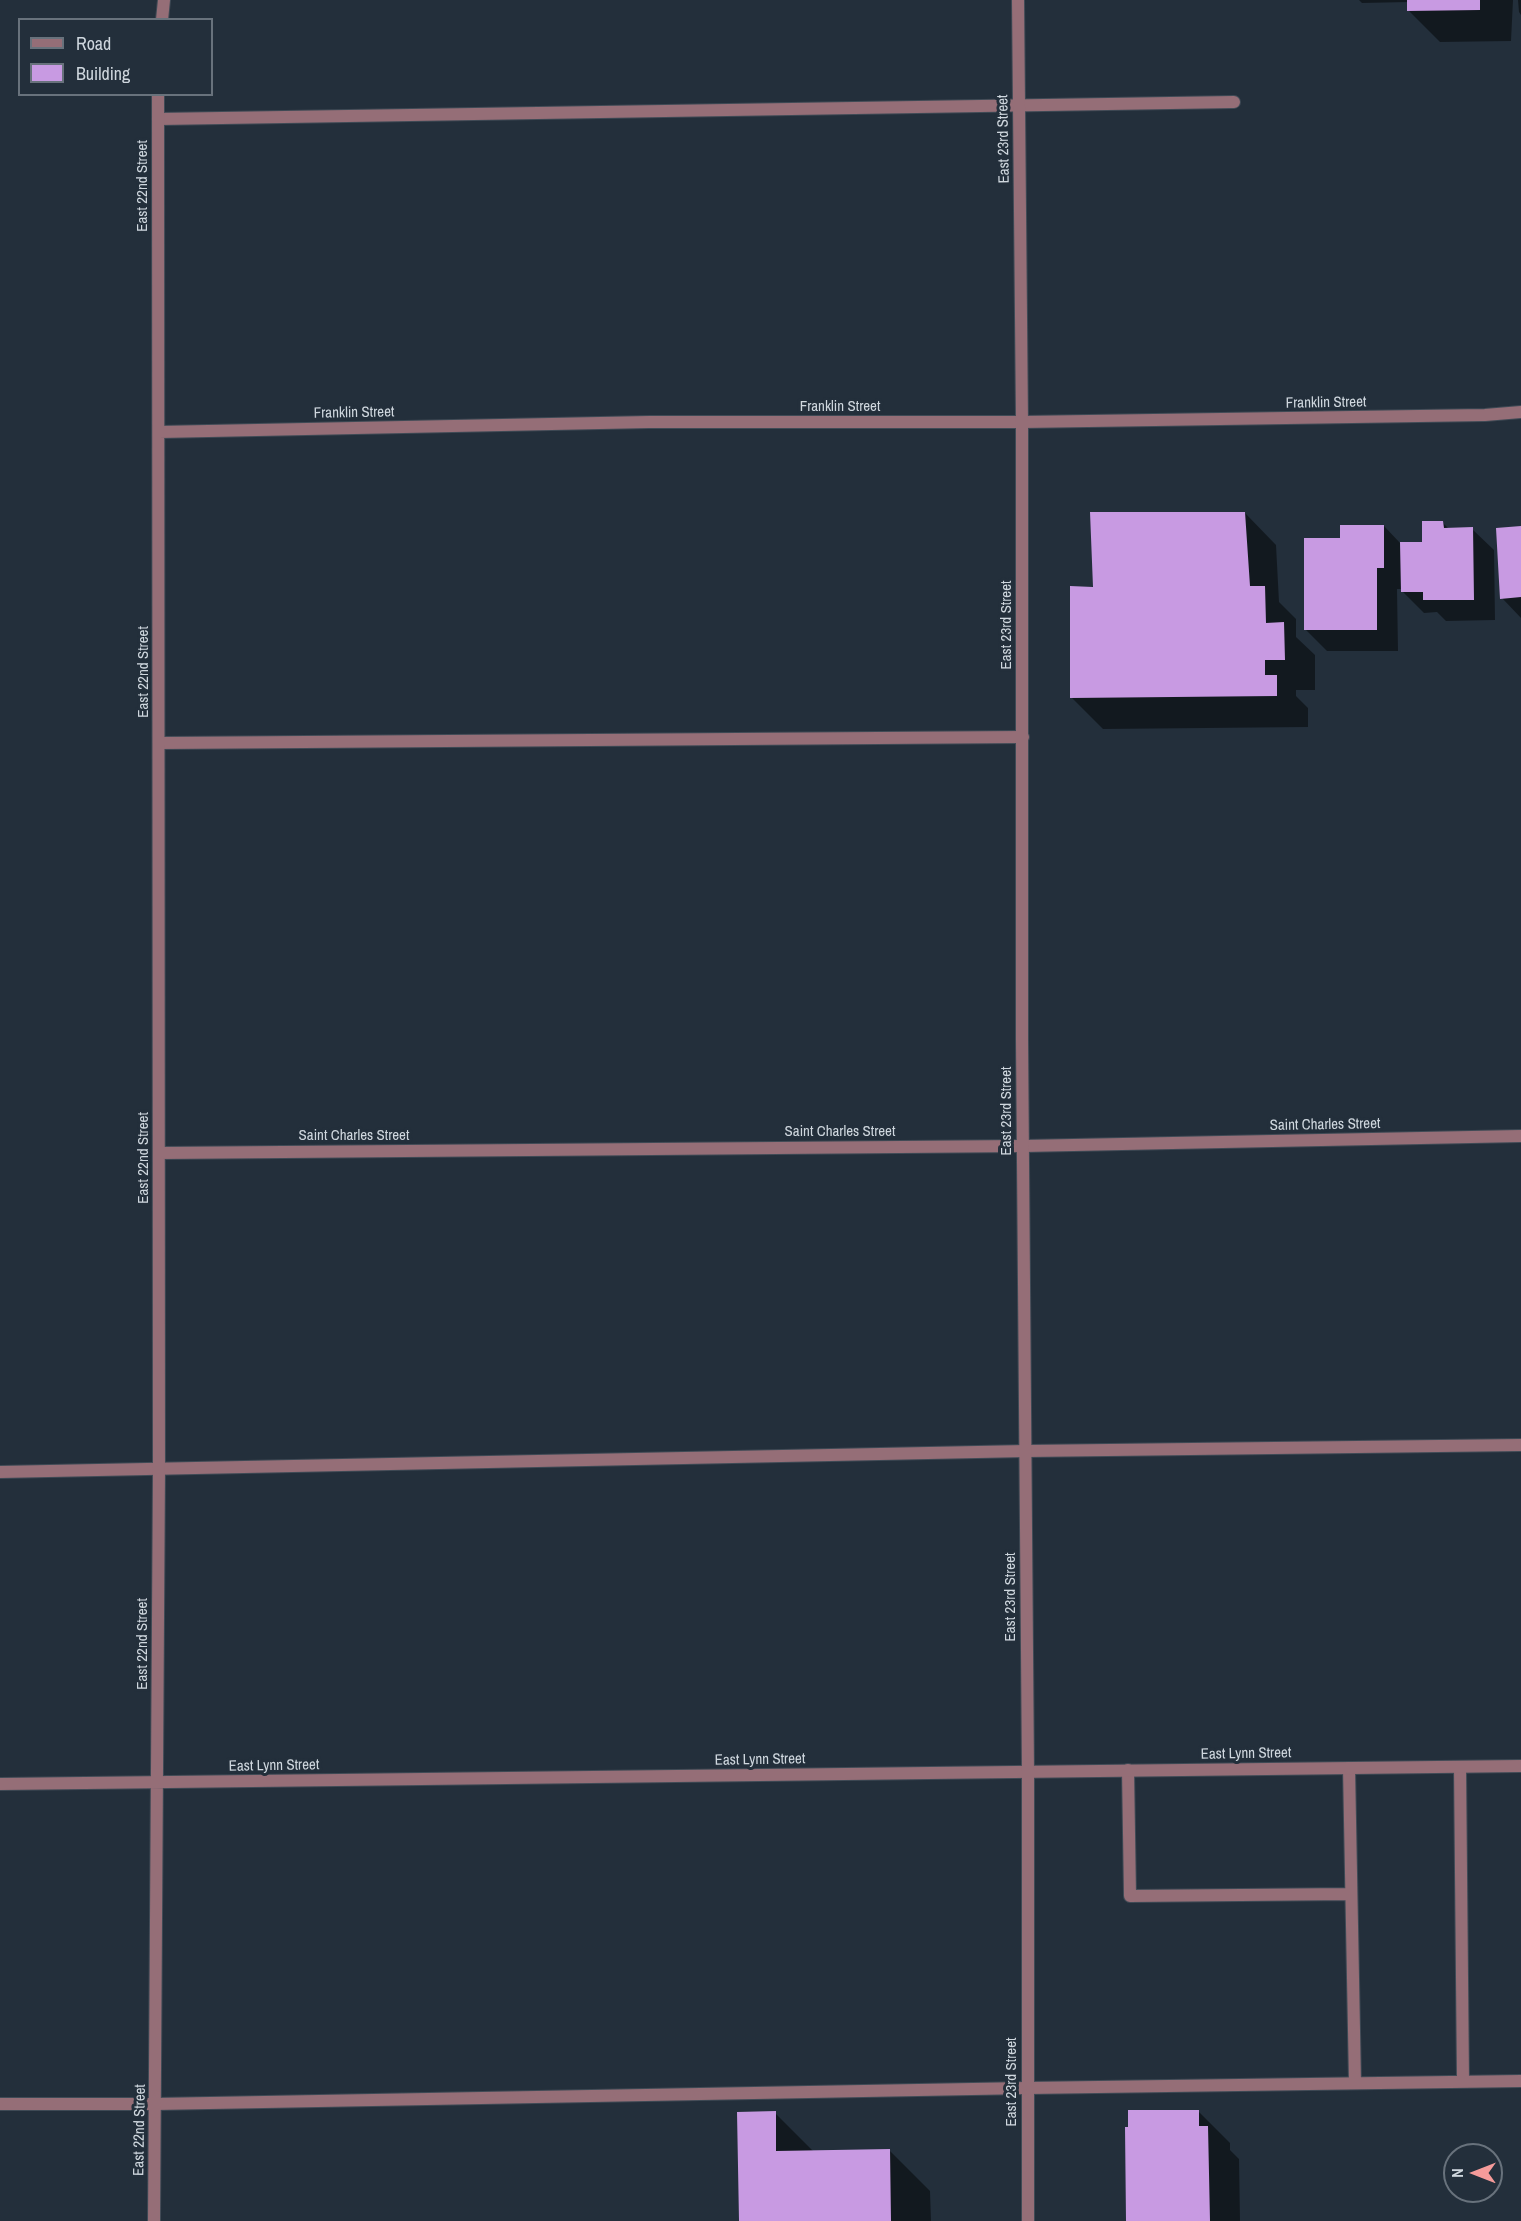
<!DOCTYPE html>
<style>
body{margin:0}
#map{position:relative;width:1521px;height:2221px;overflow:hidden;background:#232f3b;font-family:"Archivo Narrow",sans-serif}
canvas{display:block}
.legend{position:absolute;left:18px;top:18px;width:195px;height:78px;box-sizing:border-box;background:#232f3b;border:2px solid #68727c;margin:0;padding:8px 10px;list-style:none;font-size:18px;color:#cfd7de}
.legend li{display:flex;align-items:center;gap:12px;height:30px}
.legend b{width:30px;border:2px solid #68727c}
.north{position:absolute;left:1443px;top:2143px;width:60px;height:60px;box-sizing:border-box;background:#232f3b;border:2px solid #68727c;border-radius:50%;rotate:270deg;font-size:16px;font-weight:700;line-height:24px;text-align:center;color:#cfd7de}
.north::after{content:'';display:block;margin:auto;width:21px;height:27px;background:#f59b9a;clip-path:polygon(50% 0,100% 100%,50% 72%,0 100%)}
</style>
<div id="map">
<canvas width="1521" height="2221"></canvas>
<ul class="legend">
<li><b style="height:8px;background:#956e77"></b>Road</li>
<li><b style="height:16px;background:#c89ae2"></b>Building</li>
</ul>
<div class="north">N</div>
</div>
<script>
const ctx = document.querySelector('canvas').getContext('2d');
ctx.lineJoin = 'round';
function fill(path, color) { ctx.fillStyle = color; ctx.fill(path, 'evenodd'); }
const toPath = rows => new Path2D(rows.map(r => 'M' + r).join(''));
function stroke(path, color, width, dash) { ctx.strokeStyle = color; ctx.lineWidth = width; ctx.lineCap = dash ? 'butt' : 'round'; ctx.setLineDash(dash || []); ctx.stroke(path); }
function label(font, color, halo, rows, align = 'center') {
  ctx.font = font + ' "Archivo Narrow",sans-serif'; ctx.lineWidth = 6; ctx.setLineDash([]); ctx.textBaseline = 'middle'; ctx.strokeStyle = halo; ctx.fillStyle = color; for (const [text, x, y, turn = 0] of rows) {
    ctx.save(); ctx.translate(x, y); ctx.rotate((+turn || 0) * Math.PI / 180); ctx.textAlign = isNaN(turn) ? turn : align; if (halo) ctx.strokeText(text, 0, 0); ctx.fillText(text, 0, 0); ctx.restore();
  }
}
const shadow = toPath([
 [1359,0,1513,0,1511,41,1440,42,1409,11,1409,2,1362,3],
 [1518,0,1521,0,1521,15,1519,12],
 [1245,513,1276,545,1279,602,1296,619,1296,637,1315,655,1315,690,1296,690,1296,696,1308,708,1308,727,1103,729,1072,698,1094,588],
 [1442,522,1449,529,1472,529,1494,550,1495,620,1446,621,1437,612,1424,613,1402,591,1402,589,1397,589,1398,651,1327,651,1305,629,1342,540,1384,526,1401,544,1424,543],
 [1521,528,1521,618,1502,598],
 [1198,2111,1230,2143,1230,2150,1239,2159,1240,2221,1127,2221],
 [775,2113,814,2152,889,2150,930,2191,931,2221,740,2221]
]);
const building = toPath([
 [1407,0,1480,0,1480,10,1407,11],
 [1090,512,1245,512,1250,586,1265,586,1266,623,1284,622,1285,660,1265,660,1265,675,1277,675,1277,696,1070,698,1070,586,1093,587],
 [1422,521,1443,521,1444,528,1473,527,1474,600,1423,600,1423,592,1401,592,1400,542,1422,542],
 [1340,525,1384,525,1384,568,1377,568,1377,630,1304,630,1304,538,1340,538],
 [1521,526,1521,597,1500,599,1496,528],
 [1128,2110,1199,2110,1199,2126,1208,2126,1210,2221,1126,2221,1125,2127,1128,2127],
 [776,2111,776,2151,890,2149,891,2221,739,2221,737,2112]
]);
const service = toPath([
 [158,119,1234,102],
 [159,743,1023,737],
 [0,1472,1026,1451,1521,1445],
 [1460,1767,1463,2082],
 [1349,1768,1355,2083],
 [1128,1770,1130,1896,1351,1894],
 [0,2104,155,2104,1027,2088,1521,2081]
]);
const minor = toPath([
 [162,20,164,0],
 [159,432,649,422,1022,422,1485,415,1521,412],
 [159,1153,1023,1146,1521,1136],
 [0,1784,1521,1766],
 [154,2221,159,1468,158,94]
]);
const tertiary = toPath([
 [1018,0,1022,422,1022,1040,1028,1771,1028,2221]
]);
const streetNames = [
 ["East 23rd Street",1004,139,-91],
 ["East 22nd Street",143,186,-90],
 ["Franklin Street",1326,403,-1],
 ["Franklin Street",840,407],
 ["Franklin Street",354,413,-1],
 ["East 23rd Street",1007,625,-90],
 ["East 22nd Street",144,672,-90],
 ["East 23rd Street",1007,1111,-90],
 ["Saint Charles Street",1325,1125,-1],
 ["Saint Charles Street",840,1132],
 ["Saint Charles Street",354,1136],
 ["East 22nd Street",144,1158,-90],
 ["East 23rd Street",1011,1597,-90],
 ["East 22nd Street",143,1644,-90],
 ["East Lynn Street",1246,1754,-1],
 ["East Lynn Street",760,1760,-1],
 ["East Lynn Street",274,1766,-1],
 ["East 23rd Street",1012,2082,-90],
 ["East 22nd Street",140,2130,-89]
];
fill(shadow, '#0007');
fill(building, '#c89ae2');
stroke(service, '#3f4a55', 14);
stroke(minor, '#3f4a55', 14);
stroke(tertiary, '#3f4a55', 14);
stroke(service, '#956e77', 12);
stroke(minor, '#956e77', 12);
stroke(tertiary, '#956e77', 12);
label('15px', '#cfd7de', '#232f3b', streetNames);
</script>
